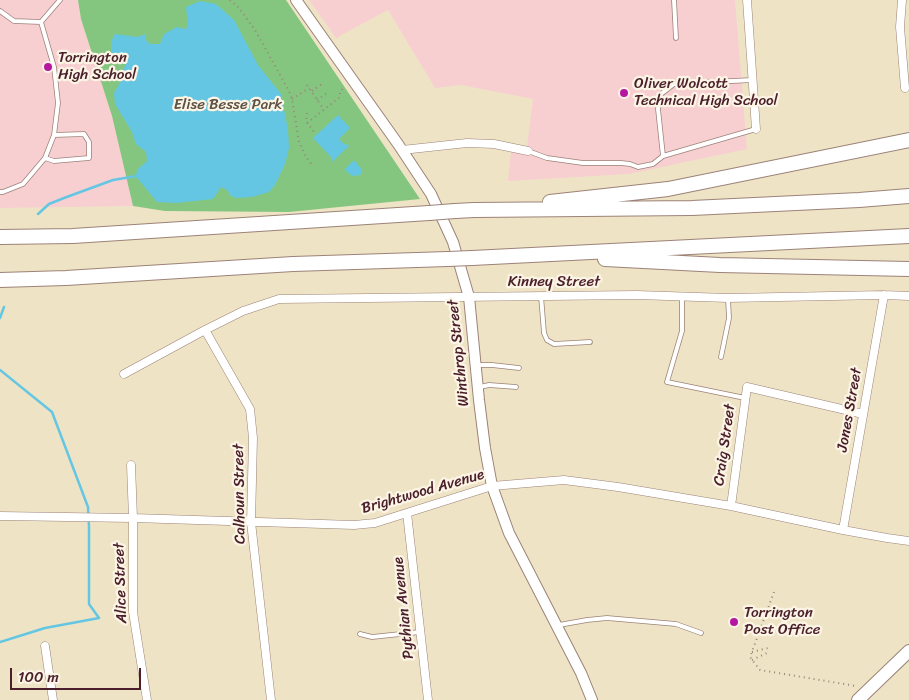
<!DOCTYPE html>
<style>
body{margin:0}
#map{position:relative;width:909px;height:700px;overflow:hidden;background:#eee4c5;font-family:Sriracha,sans-serif}
canvas{display:block}
.scale{position:absolute;left:10px;top:668px;width:131px;height:22px;box-sizing:border-box;border:2px solid #4a1f2b;border-top:0;padding-left:6px;font-size:15px;line-height:18px;white-space:nowrap;color:#4a1f2b;-webkit-text-stroke:4px #fcf5e5;paint-order:stroke}
</style>
<div id="map">
<canvas width="909" height="700"></canvas>
<div class="scale">100 m</div>
</div>
<script>
const ctx = document.querySelector('canvas').getContext('2d');
ctx.lineJoin = 'round';
function fill(path, color) { ctx.fillStyle = color; ctx.fill(path, 'evenodd'); }
const toPath = rows => new Path2D(rows.map(r => 'M' + r).join(''));
function stroke(path, color, width, dash) { ctx.strokeStyle = color; ctx.lineWidth = width; ctx.lineCap = dash ? 'butt' : 'round'; ctx.setLineDash(dash || []); ctx.stroke(path); }
function label(font, color, halo, rows, align = 'center') {
  ctx.font = font + ' Sriracha,sans-serif'; ctx.lineWidth = 4.5; ctx.setLineDash([]); ctx.textBaseline = 'middle'; ctx.strokeStyle = halo; ctx.fillStyle = color; for (const [text, x, y, turn = 0] of rows) {
    ctx.save(); ctx.translate(x, y); ctx.rotate((+turn || 0) * Math.PI / 180); ctx.textAlign = isNaN(turn) ? turn : align; if (halo) ctx.strokeText(text, 0, 0); ctx.fillText(text, 0, 0); ctx.restore();
  }
}
const built = toPath([
 [0,0,78,0,81,19,112,116,133,206,0,208],
 [309,0,735,0,747,149,629,174,508,181,511,151,526,154,533,99,461,85,435,88,388,10,336,38]
]);
const green = toPath([
 [78,0,286,0,420,199,289,212,165,211,133,206,112,116,81,19]
]);
const water = toPath([
 [200,1,216,4,234,20,258,65,281,94,288,130,289,148,285,164,275,185,269,192,252,197,236,198,231,196,227,190,221,187,213,199,176,203,157,202,138,179,136,174,138,169,147,161,146,152,136,144,132,132,115,104,114,93,122,79,125,64,116,62,111,55,111,42,115,34,138,37,145,34,145,39,150,44,160,44,164,34,177,27,185,29,188,26,186,7],
 [338,115,350,128,339,139,345,145,347,144,349,146,332,162,331,160,332,158,313,138],
 [353,161,355,161,362,170,362,173,360,175,352,176,345,170,346,168]
]);
const stream = toPath([
 [38,214,49,204,64,198,113,180,137,176],
 [0,318,4,307],
 [0,370,52,412,88,507,89,527,89,604,99,618,45,628,0,642]
]);
const path = toPath([
 [230,0,239,8,255,30,289,91,292,99,299,142,306,157,313,166],
 [307,85,324,110],
 [312,91,322,84],
 [292,99,309,88],
 [317,100,327,93],
 [307,113,306,121,314,132],
 [307,123,340,97,340,92,345,86],
 [774,592,750,657,760,670,856,686],
 [752,652,768,648],
 [752,660,767,653]
]);
const service = toPath([
 [674,0,676,38],
 [0,11,14,21,41,22],
 [528,151,547,158,583,163,621,163,630,164,638,167,653,164,663,156,756,129],
 [663,156,658,109,661,94,674,84,752,80],
 [45,158,54,135],
 [0,192,3,192,23,184,45,158,54,161,89,158,89,142,84,134,54,135,58,103,54,67,41,22,60,0],
 [541,296,544,333,547,340,554,344,590,342],
 [682,296,682,331,667,382,745,398],
 [721,357,729,318,728,298],
 [476,365,492,365,519,368],
 [480,387,489,385,516,387],
 [559,625,587,620,607,618,676,624,701,633],
 [360,634,372,637,420,632]
]);
const minor = toPath([
 [747,0,756,129],
 [902,0,900,27,905,88],
 [402,150,467,143,494,144,528,151],
 [205,330,250,409,253,438,251,522,271,700],
 [124,374,205,330,243,311,279,299,637,295,728,298,884,295,909,296],
 [131,465,133,518,133,612,147,700],
 [731,506,747,387,863,414],
 [407,513,428,700],
 [0,516,133,518,354,525,375,523,492,486,564,480,618,487,731,506,843,530,887,538,909,541],
 [843,530,884,295],
 [45,646,53,700]
]);
const tertiary = toPath([
 [296,0,398,144,431,194,453,242,469,297,479,400,485,448,492,486,509,533,581,673,592,700]
]);
const primary = toPath([
 [858,700,909,651]
]);
const motorway = toPath([
 [550,202,668,189,909,140],
 [455,211,474,210,692,208,859,200,909,196],
 [0,237,73,236,429,213],
 [472,258,909,236],
 [605,259,720,265,909,269],
 [0,280,66,278,293,264,448,259]
]);
const motorwayBridge = toPath([
 [429,213,455,211],
 [448,259,472,258]
]);
const markers = [
 [48,67,5,"#b5179e"],
 [624,93,5,"#b5179e"],
 [734,622,5,"#b5179e"]
];
const poiNames = [
 ["Torrington",58,58],
 ["High School",58,75],
 ["Oliver Wolcott",634,84],
 ["Technical High School",634,101],
 ["Torrington",744,613],
 ["Post Office",744,630]
];
const parkNames = [
 ["Elise Besse Park",228,105]
];
const streetNames = [
 ["Kinney Street",554,282],
 ["Winthrop Street",459,353,-96],
 ["Jones Street",850,410,-80],
 ["Craig Street",725,445,-82],
 ["Brightwood Avenue",423,492,-16],
 ["Calhoun Street",240,494,-91],
 ["Alice Street",121,583,-92],
 ["Pythian Avenue",404,608,-96]
];
fill(built, '#f7cfd1');
fill(green, '#84c67f');
fill(water, '#65c6e3');
stroke(stream, '#65c6e3', 2.5);
stroke(service, '#9c8278', 5.5);
stroke(minor, '#9c8278', 9);
stroke(tertiary, '#9c8278', 12);
stroke(primary, '#9c8278', 14);
stroke(motorway, '#9c8278', 16);
stroke(path, '#9c8278', 2, [1, 4]);
stroke(service, '#fff', 4);
stroke(minor, '#fff', 8);
stroke(tertiary, '#fff', 10);
stroke(primary, '#fff', 12);
stroke(motorway, '#fff', 14);
stroke(motorwayBridge, '#9c8278', 16, []);
stroke(motorwayBridge, '#fff', 14);
for (const [x, y, r, color] of markers) { const dot = new Path2D(); dot.arc(x, y, r, 0, 2 * Math.PI); ctx.fillStyle = color; ctx.fill(dot); stroke(dot, '#fcf5e5', 2); }
label('15px', '#4a1f2b', '#fcf5e5', poiNames, 'left');
label('15px', '#5b5144', '#fcf5e5', parkNames);
label('15px', '#4a1f2b', '#fcf5e5', streetNames);
</script>
